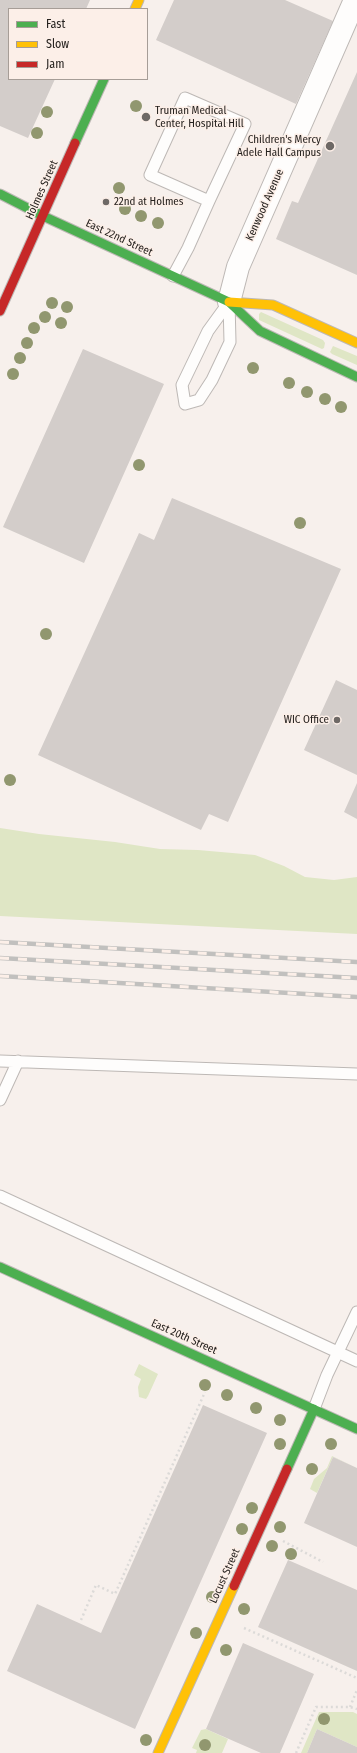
<!DOCTYPE html>
<style>
body{margin:0}
#map{position:relative;width:357px;height:1753px;overflow:hidden;background:#f7f0ec;font-family:"Fira Sans Condensed",sans-serif}
canvas{display:block}
.legend{position:absolute;left:8px;top:8px;width:140px;height:72px;box-sizing:border-box;background:#fcefe8;border:1px solid #a69d97;margin:0;padding:5px 7px;list-style:none;font-size:12px;color:#25211e}
.legend li{display:flex;align-items:center;gap:8px;height:20px}
.legend b{width:20px;border:1px solid #a69d97}
</style>
<div id="map">
<canvas width="357" height="1753"></canvas>
<ul class="legend">
<li><b style="height:5px;background:#4caf50"></b>Fast</li>
<li><b style="height:5px;background:#ffc107"></b>Slow</li>
<li><b style="height:5px;background:#c62828"></b>Jam</li>
</ul>
</div>
<script>
const ctx = document.querySelector('canvas').getContext('2d');
ctx.lineJoin = 'round';
function fill(path, color) { ctx.fillStyle = color; ctx.fill(path, 'evenodd'); }
const toPath = rows => new Path2D(rows.map(r => 'M' + r).join(''));
function stroke(path, color, width, dash) { ctx.strokeStyle = color; ctx.lineWidth = width; ctx.lineCap = dash ? 'butt' : 'round'; ctx.setLineDash(dash || []); ctx.stroke(path); }
function label(font, color, halo, rows, align = 'center') {
  ctx.font = font + ' "Fira Sans Condensed",sans-serif'; ctx.lineWidth = 3; ctx.setLineDash([]); ctx.textBaseline = 'middle'; ctx.strokeStyle = halo; ctx.fillStyle = color; for (const [text, x, y, turn = 0] of rows) {
    ctx.save(); ctx.translate(x, y); ctx.rotate((+turn || 0) * Math.PI / 180); ctx.textAlign = isNaN(turn) ? turn : align; if (halo) ctx.strokeText(text, 0, 0); ctx.fillText(text, 0, 0); ctx.restore();
  }
}
const green = toPath([
 [261,312,323,340,325,343,324,348,322,349,259,320,259,314],
 [333,346,357,356,357,365,332,354,330,352],
 [0,828,39,834,115,842,160,849,198,850,255,855,284,866,305,877,334,880,357,877,357,934,0,916],
 [139,1364,158,1374,148,1396,146,1399,139,1397,138,1387,141,1379,134,1375],
 [332,1456,357,1468,333,1457,317,1493,310,1489,314,1479,327,1468],
 [319,1712,353,1712,357,1714,357,1747,317,1729,307,1753,301,1753],
 [206,1729,228,1739,222,1753,196,1753,197,1750,192,1748,201,1730]
]);
const building = toPath([
 [0,0,90,0,86,9,9,9,9,79,55,79,28,138,0,126],
 [174,0,285,0,333,21,296,104,156,40],
 [357,72,357,275,276,239,292,201,298,203],
 [83,349,164,384,84,563,3,527],
 [172,498,341,569,228,822,209,814,201,830,38,755,139,533,154,540],
 [336,680,357,690,357,775,304,750],
 [357,783,357,819,344,812],
 [203,1405,267,1433,135,1729,7,1671,37,1604,101,1633],
 [333,1457,357,1468,357,1547,304,1523],
 [288,1560,357,1590,357,1671,258,1627],
 [243,1643,314,1674,280,1753,261,1753,206,1729],
 [317,1729,357,1747,357,1753,307,1753]
]);
const path = toPath([
 [283,1541,323,1562],
 [81,1620,96,1585,115,1594,205,1392],
 [244,1628,357,1678],
 [350,1707,357,1690],
 [296,1753,316,1707,350,1707,357,1709]
]);
const lane = toPath([
 [173,276,188,248,209,201,245,124,185,98,150,175,209,201],
 [229,302,230,342,212,380,199,400,185,404,182,385,208,331,229,302],
 [0,1061,357,1074],
 [0,1100,18,1061],
 [0,1196,357,1361],
 [314,1409,327,1375,357,1312]
]);
const street = toPath([
 [229,302,238,267,355,0]
]);
const fast = toPath([
 [75,143,104,79],
 [0,194,43,216,229,302,260,331,357,377],
 [0,1267,357,1429],
 [287,1469,314,1409]
]);
const slow = toPath([
 [135,9,139,0],
 [229,302,273,305,357,343],
 [158,1753,234,1586]
]);
const jam = toPath([
 [0,311,75,143],
 [234,1586,287,1469]
]);
const rail = toPath([
 [0,942,357,962],
 [0,958,357,978],
 [0,976,357,997]
]);
const trees = [
 [136,106],
 [47,112],
 [37,133],
 [119,188],
 [125,209],
 [141,216],
 [158,223],
 [52,303],
 [67,307],
 [45,317],
 [61,323],
 [34,328],
 [27,343],
 [20,358],
 [253,368],
 [13,374],
 [289,383],
 [307,392],
 [325,399],
 [341,407],
 [139,465],
 [300,523],
 [46,634],
 [10,780],
 [205,1385],
 [227,1395],
 [256,1408],
 [280,1420],
 [280,1444],
 [331,1444],
 [312,1469],
 [252,1508],
 [280,1527],
 [242,1529],
 [272,1546],
 [291,1554],
 [212,1597],
 [244,1609],
 [196,1633],
 [226,1650],
 [324,1719],
 [146,1740],
 [205,1745]
];
const markers = [
 [146,117,5,"#6e6966"],
 [330,146,5,"#6e6966"],
 [106,202,4,"#6e6966"],
 [337,720,4,"#6e6966"]
];
const poiNames = [
 ["Truman Medical",155,111],
 ["Center, Hospital Hill",155,124],
 ["Children's Mercy",321,140,"right"],
 ["Adele Hall Campus",321,153,"right"],
 ["22nd at Holmes",114,202],
 ["WIC Office",329,720,"right"]
];
const streetNames = [
 ["Holmes Street",42,190,-66],
 ["Kenwood Avenue",265,205,-66],
 ["East 22nd Street",119,238,25],
 ["East 20th Street",184,1337,24],
 ["Locust Street",225,1576,-66]
];
fill(green, '#dfe6c5');
fill(building, '#d3cdca');
stroke(lane, '#bdb8b5', 13);
stroke(street, '#bdb8b5', 24);
stroke(fast, '#bdb8b5', 11);
stroke(slow, '#bdb8b5', 11);
stroke(jam, '#bdb8b5', 11);
stroke(path, '#dcdad8', 2.5, [2, 3]);
stroke(lane, '#fefdfc', 11);
stroke(street, '#fefdfc', 22);
stroke(fast, '#4caf50', 9);
stroke(slow, '#ffc107', 9);
stroke(jam, '#c62828', 9);
stroke(rail, '#c1c0be', 4.5);
stroke(rail, '#fcefe8', 3, [9]);
ctx.fillStyle = '#91976f';
for (const [x, y] of trees) { ctx.beginPath(); ctx.arc(x, y, 6, 0, 2 * Math.PI); ctx.fill(); }
for (const [x, y, r, color] of markers) { const dot = new Path2D(); dot.arc(x, y, r, 0, 2 * Math.PI); ctx.fillStyle = color; ctx.fill(dot); stroke(dot, '#fcefe8', 1.5); }
label('11px', '#25211e', '#fcefe8', poiNames, 'left');
label('11px', '#25211e', '#fcefe8', streetNames);
</script>
